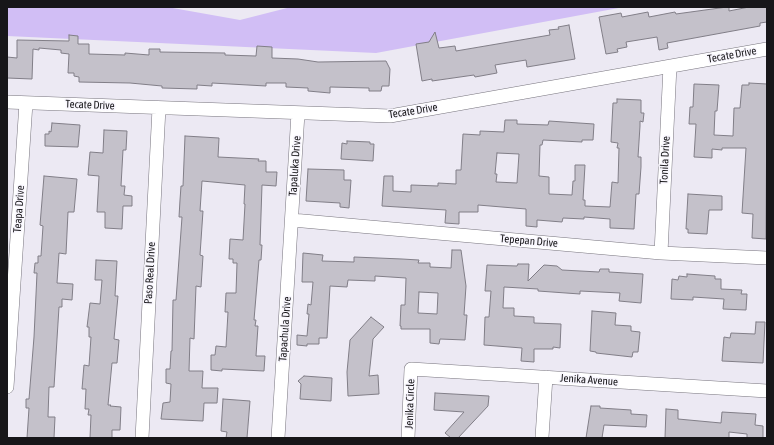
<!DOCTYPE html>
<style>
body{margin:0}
#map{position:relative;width:774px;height:445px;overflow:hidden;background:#ece9f3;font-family:"Asap Condensed",sans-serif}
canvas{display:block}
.frame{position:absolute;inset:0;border:8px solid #171619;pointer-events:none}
</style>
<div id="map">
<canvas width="774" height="445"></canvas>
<div class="frame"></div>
</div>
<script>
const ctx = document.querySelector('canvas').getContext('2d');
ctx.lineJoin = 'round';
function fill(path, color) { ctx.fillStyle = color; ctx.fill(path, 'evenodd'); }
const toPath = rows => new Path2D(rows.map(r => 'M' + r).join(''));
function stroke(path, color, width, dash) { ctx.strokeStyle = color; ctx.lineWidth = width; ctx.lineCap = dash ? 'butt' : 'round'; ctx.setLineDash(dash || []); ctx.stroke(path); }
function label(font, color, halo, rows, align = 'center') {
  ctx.font = font + ' "Asap Condensed",sans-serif'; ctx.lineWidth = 3; ctx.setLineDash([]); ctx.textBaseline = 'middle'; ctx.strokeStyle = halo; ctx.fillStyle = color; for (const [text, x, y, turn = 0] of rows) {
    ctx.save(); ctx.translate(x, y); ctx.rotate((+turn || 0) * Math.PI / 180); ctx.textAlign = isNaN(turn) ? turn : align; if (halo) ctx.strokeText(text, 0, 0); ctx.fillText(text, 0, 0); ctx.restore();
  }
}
const green = toPath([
 [7,7,167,7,240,20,291,7,624,7,376,53,7,36]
]);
const building = toPath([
 [727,7,729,7,729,11,749,7,767,7,767,22,760,23,760,26,667,43,668,48,659,50,657,37,626,42,627,47,617,49,618,52,606,54,599,17,621,13,622,17,648,12,649,17,675,12,676,14,727,7],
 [569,25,575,59,527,67,526,60,495,65,497,73,475,77,474,75,432,81,432,79,422,81,416,44,429,42,435,32,439,48,455,46,456,51,550,35,549,30,559,29,558,27,569,25],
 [69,35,78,36,78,44,89,44,89,54,125,55,125,53,149,55,149,49,160,49,160,52,225,53,225,55,256,56,257,46,272,47,272,58,298,59,318,62,386,61,390,69,389,86,382,86,381,91,369,91,369,88,330,87,330,93,308,91,308,88,286,87,286,83,266,83,266,86,212,83,212,86,197,85,197,89,162,88,162,86,130,83,79,82,79,77,74,76,74,73,68,73,69,54,61,53,61,50,39,48,39,50,33,49,32,79,7,78,7,57,17,58,17,40,69,41,69,35],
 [749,83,767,84,766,239,752,238,753,214,742,213,746,148,722,148,722,150,712,149,712,158,694,157,696,124,689,124,690,107,693,107,694,84,719,85,717,111,715,111,714,135,733,136,734,108,740,108,742,85,749,85,749,83],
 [617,99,641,100,641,113,644,113,643,122,640,121,640,126,638,157,641,157,641,167,639,194,636,194,634,229,610,228,610,219,584,217,584,219,563,218,562,222,537,220,537,227,526,226,526,209,478,205,478,212,459,212,459,224,445,223,446,210,382,206,384,176,393,176,393,191,411,192,411,185,438,186,438,183,456,184,456,170,461,170,463,134,480,135,480,131,504,132,505,120,517,120,517,124,548,125,549,121,594,124,593,140,582,140,582,142,543,140,542,145,540,145,539,176,549,177,549,194,572,195,573,181,575,181,575,165,585,165,583,200,585,200,585,206,610,207,612,182,618,183,619,148,617,148,618,143,611,142,613,103,617,103,617,99],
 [497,153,519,154,517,183,496,182,497,174,495,174,497,153],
 [52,123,80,125,78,147,45,146,45,134,49,134,49,131,51,132,52,123],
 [104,130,127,131,126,150,123,150,121,186,125,186,124,195,132,196,132,206,123,206,122,229,105,228,105,212,97,212,99,176,88,175,90,152,103,153,104,130],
 [185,136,219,138,218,157,259,159,258,161,266,161,266,172,277,172,276,186,262,185,260,245,262,245,261,260,259,260,254,320,256,320,255,326,258,326,256,356,265,356,264,371,222,369,222,371,211,370,211,355,215,355,216,346,226,347,228,312,225,312,226,293,236,293,237,263,233,263,233,259,229,259,230,239,243,240,245,204,244,204,245,185,202,181,200,211,203,211,200,255,203,256,201,287,196,286,194,339,190,338,189,371,203,371,202,388,218,388,217,403,204,403,203,421,161,419,163,403,170,402,171,384,166,383,166,369,170,369,171,351,172,351,173,300,176,300,181,231,182,217,179,217,180,200,181,186,183,186,185,136],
 [347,141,370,142,370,144,374,144,373,161,341,159,342,143,347,144,347,141],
 [308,169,344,170,344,180,351,180,349,208,340,207,340,203,306,201,308,169],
 [44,176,77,179,74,212,68,212,66,254,59,253,57,283,73,284,72,300,62,299,62,307,59,307,54,387,49,387,48,417,55,417,54,438,27,438,29,408,26,408,26,399,29,399,34,337,37,273,34,273,35,263,38,263,38,256,41,256,43,226,40,225,44,176],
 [688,194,722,196,722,210,709,210,707,234,688,233,688,229,686,229,688,194],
 [452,250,461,250,466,286,464,315,467,315,465,340,440,339,439,344,430,343,430,329,401,329,401,326,400,326,401,305,405,305,406,278,375,276,375,281,348,280,347,287,330,286,327,338,319,338,319,344,307,344,307,346,297,345,297,335,307,336,309,314,307,314,308,304,311,305,313,282,302,282,303,253,323,255,322,261,354,262,354,257,402,259,419,260,418,263,430,263,430,267,451,268,452,250],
 [419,292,438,293,437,314,418,313,419,292],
 [96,260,117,261,115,296,118,296,114,339,119,340,117,363,112,363,108,405,111,405,110,406,121,407,120,430,112,430,112,438,90,438,91,415,88,415,89,409,85,409,86,389,82,389,84,365,89,366,91,337,89,337,89,327,87,327,90,303,100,304,102,280,95,280,96,260],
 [518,264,529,264,528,281,544,265,557,266,562,270,599,272,600,269,609,269,609,272,643,274,641,303,619,301,620,293,580,291,580,294,538,291,538,289,504,287,503,308,514,308,514,316,534,317,534,323,561,324,560,348,553,347,553,349,534,349,534,362,521,361,522,348,484,345,485,317,489,317,491,291,485,291,487,265,517,266,518,264],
 [687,274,715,276,715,279,721,279,721,289,742,290,741,294,747,294,746,310,723,309,724,299,693,297,693,300,671,299,672,279,678,280,679,276,687,277,687,274],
 [592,311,616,313,615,325,631,326,631,331,640,332,638,352,633,352,632,357,596,353,596,352,590,351,592,311],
 [371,317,384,327,373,339,369,376,378,375,379,394,348,396,347,372,350,340,371,317],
 [756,322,765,322,763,363,722,361,724,337,730,338,731,333,755,334,756,322],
 [304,376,332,378,331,401,300,399,301,384,298,381,304,376],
 [435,393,489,396,488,406,458,438,451,438,445,433,464,412,434,410,435,393],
 [223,399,250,401,247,438,226,438,227,432,221,431,223,399],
 [591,406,600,406,600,408,631,410,631,414,647,415,646,427,604,425,602,438,586,438,591,406],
 [666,409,678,410,678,419,721,423,722,412,756,414,755,425,763,426,763,438,747,438,747,434,729,432,729,438,665,438,666,409]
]);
const street = toPath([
 [7,102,390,116,767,49],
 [292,220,661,253,767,258],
 [661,253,670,66],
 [7,387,26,103],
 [542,437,546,377],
 [142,438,159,108],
 [278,438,298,113],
 [408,438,411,369,767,391]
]);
const streetNames = [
 ["Tecate Drive",732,55,-10],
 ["Tecate Drive",90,105,2],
 ["Tecate Drive",413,111,-9],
 ["Tonila Drive",665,160,-87],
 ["Tapaluka Drive",295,166,-86],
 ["Teapa Drive",19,209,-86],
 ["Tepepan Drive",529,241,5],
 ["Paso Real Drive",150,273,-87],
 ["Tapachula Drive",285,329,-86],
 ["Jenika Avenue",589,380,4],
 ["Jenika Circle",410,404,-88]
];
fill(green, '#d1bef5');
fill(building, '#c4c1ca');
stroke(building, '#817e87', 1);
stroke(street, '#78757e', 14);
stroke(street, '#fff', 13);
label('11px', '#171619', '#f9f7fe', streetNames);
</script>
